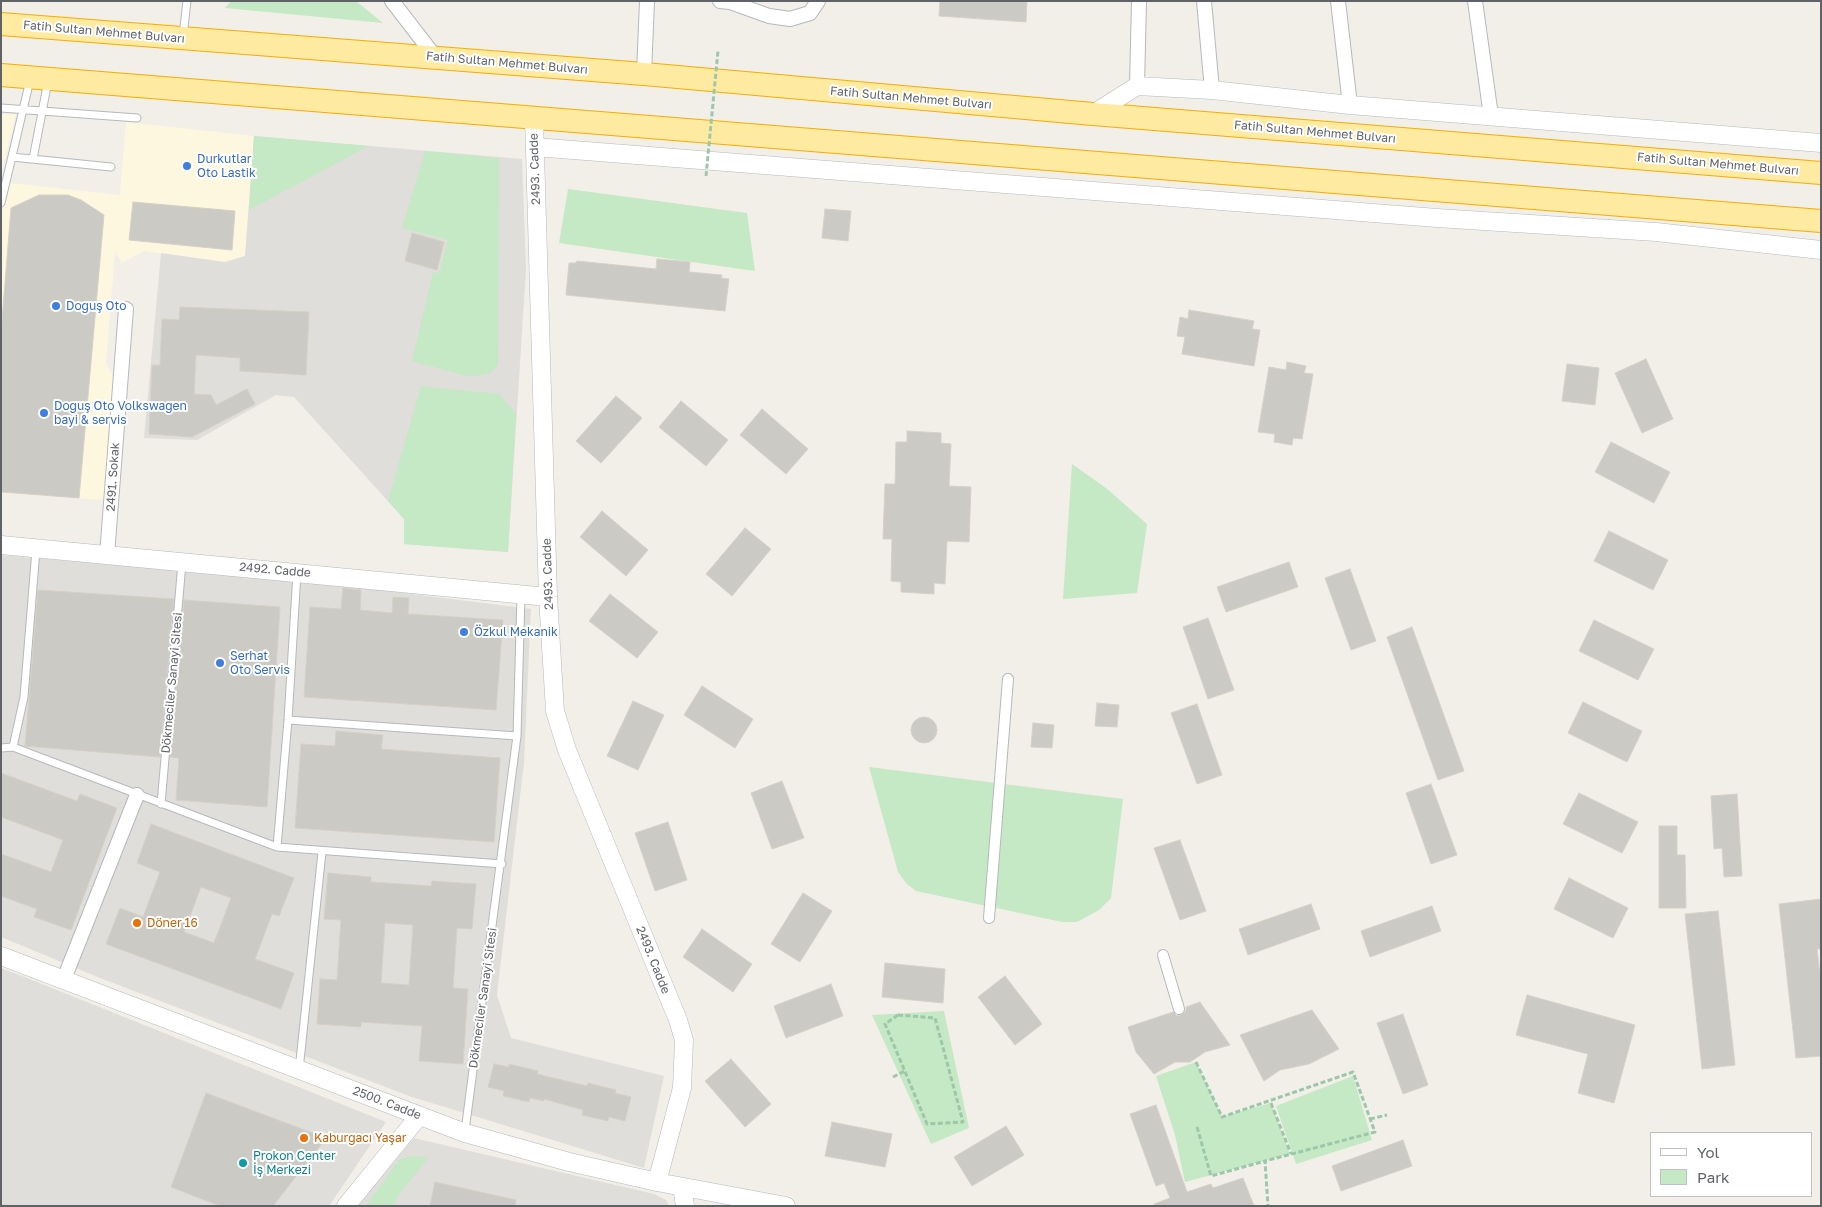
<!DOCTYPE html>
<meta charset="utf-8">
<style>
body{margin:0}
#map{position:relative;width:1822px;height:1207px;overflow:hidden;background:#f1efe8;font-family:"Golos Text",sans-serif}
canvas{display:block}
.frame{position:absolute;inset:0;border:2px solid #5f6368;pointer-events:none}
.legend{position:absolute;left:1650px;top:1132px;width:162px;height:65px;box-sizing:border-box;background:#fff;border:1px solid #bfc1c3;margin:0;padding:6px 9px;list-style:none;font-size:15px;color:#5f6368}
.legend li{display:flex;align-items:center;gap:10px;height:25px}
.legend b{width:25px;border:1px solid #bfc1c3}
</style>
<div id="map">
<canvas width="1822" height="1207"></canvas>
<div class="frame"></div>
<ul class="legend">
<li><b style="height:6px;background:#fff"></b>Yol</li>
<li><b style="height:14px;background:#c5e8c5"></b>Park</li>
</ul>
</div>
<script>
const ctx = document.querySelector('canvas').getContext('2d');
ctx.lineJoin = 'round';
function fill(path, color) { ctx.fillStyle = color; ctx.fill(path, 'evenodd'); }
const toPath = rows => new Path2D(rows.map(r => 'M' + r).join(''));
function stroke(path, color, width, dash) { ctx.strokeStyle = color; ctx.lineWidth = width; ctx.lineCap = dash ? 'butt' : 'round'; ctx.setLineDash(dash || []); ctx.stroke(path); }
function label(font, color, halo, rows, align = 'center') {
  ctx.font = font + ' "Golos Text",sans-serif'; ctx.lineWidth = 4; ctx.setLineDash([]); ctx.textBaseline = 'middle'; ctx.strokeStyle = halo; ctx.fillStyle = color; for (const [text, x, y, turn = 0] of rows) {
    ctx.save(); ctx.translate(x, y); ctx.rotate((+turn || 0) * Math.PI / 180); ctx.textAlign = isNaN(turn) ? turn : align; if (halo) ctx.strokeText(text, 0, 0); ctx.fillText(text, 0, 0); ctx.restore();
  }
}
const commercial = toPath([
 [1,114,16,114,1,174],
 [126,122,254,136,245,256,225,262,143,251,122,263,115,251,106,363,115,380,106,500,1,493,1,182,120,195]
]);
const industrial = toPath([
 [254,136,522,159,526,269,508,552,404,544,404,519,294,397,276,395,197,440,144,438,161,253,225,262,245,256],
 [1,555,333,584,531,609,524,762,497,995,511,1038,664,1076,644,1168,412,1097,100,978,1,937],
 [1,968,27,978,386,1122,329,1206,1,1206],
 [414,1138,654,1194,666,1200,669,1206,357,1206]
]);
const green = toPath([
 [231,1,356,1,383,23,225,8],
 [254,136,369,146,249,210],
 [425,151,499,158,498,364,492,372,477,376,466,376,412,361,433,272,439,273,448,240,402,228],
 [568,189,747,213,755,271,559,243],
 [421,386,499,394,516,414,508,552,404,544,404,519,388,501],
 [1072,464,1106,488,1147,524,1137,593,1063,599],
 [869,767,1123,799,1111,898,1099,910,1077,922,1062,922,916,891,907,884,898,872],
 [944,1011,969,1128,931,1144,872,1015],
 [1196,1062,1222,1117,1271,1103,1290,1154,1185,1182,1175,1135,1156,1076],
 [1353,1076,1372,1140,1296,1164,1276,1106],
 [412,1156,429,1157,397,1197,395,1206,366,1206,399,1160]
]);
const building = toPath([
 [940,1,1027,1,1026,22,939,16,940,1],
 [39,195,68,195,81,200,104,215,79,498,1,492,1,333,11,208,39,195],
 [133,202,235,211,232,250,129,240,133,202],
 [825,209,851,211,848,241,822,238,825,209],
 [412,233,444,242,437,270,405,261,412,233],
 [657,259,690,262,689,272,722,275,721,278,729,279,725,311,566,295,569,263,576,263,577,261,656,269,657,259],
 [180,307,309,312,306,375,240,371,240,358,196,355,194,394,211,395,216,405,247,389,255,404,192,437,149,434,152,365,160,365,162,319,179,320,180,307],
 [1189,310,1254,321,1252,329,1260,330,1254,366,1182,354,1185,337,1177,336,1180,317,1188,319,1189,310],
 [1646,359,1673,419,1642,433,1615,373,1646,359],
 [1287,362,1306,366,1304,373,1313,374,1302,439,1293,438,1292,445,1274,442,1275,434,1258,432,1269,367,1286,370,1287,362],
 [1567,364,1599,368,1595,405,1562,401,1567,364],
 [616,396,642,418,601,463,576,441,616,396],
 [681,401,728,440,706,466,659,427,681,401],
 [762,409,808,449,786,474,740,435,762,409],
 [907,431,941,433,941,443,951,444,949,486,971,487,969,542,947,541,945,584,934,583,934,594,901,592,901,582,891,581,892,539,883,539,885,484,895,484,896,442,907,442,907,431],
 [1611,442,1670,472,1654,503,1595,472,1611,442],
 [602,511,648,550,626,576,580,537,602,511],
 [745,528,771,549,732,596,706,574,745,528],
 [1609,531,1668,560,1653,590,1594,561,1609,531],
 [1289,562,1298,587,1226,612,1217,587,1289,562],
 [1350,569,1376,641,1351,650,1325,578,1350,569],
 [343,588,361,590,360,610,392,613,393,597,409,598,408,614,503,620,496,710,304,697,310,607,341,609,343,588],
 [38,590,174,599,160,757,25,746,38,590],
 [610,594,658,632,637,658,589,621,610,594],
 [184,600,280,607,267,807,176,800,179,758,170,757,184,600],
 [1208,618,1234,690,1208,699,1183,627,1208,618],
 [1594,620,1654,649,1638,680,1579,651,1594,620],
 [1412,627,1464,771,1438,780,1387,637,1412,627],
 [702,686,753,719,735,748,684,715,702,686],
 [633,701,664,715,638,770,607,756,633,701],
 [1583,702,1642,731,1627,762,1568,733,1583,702],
 [1097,703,1119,705,1117,727,1095,726,1097,703],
 [1197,704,1222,775,1197,784,1171,713,1197,704],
 '911 730a13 13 0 1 1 26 0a13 13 0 1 1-26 0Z',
 [1033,723,1054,725,1052,748,1031,747,1033,723],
 [336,731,383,735,381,749,500,758,494,842,295,828,301,744,335,746,336,731],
 [1,773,77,801,80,794,117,808,71,930,34,917,37,909,1,896,1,854,51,872,63,840,1,817,1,773],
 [782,781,804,838,772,849,751,793,782,781],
 [1431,784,1457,855,1431,864,1406,793,1431,784],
 [1579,793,1638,822,1622,853,1563,824,1579,793],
 [1737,794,1742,876,1724,877,1722,848,1714,849,1711,796,1737,794],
 [668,822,687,880,655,891,635,833,668,822],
 [151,824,294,878,279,916,272,914,255,959,294,973,281,1009,106,944,120,908,143,917,160,872,137,863,151,824],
 [201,887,231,898,214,943,184,932,201,887],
 [1659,826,1677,826,1677,855,1685,855,1686,908,1659,908,1659,826],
 [1180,840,1206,911,1180,920,1154,848,1180,840],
 [328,873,371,877,371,882,431,886,432,881,476,884,472,929,457,928,453,988,468,989,463,1064,419,1061,422,1026,361,1022,361,1027,317,1024,320,979,337,980,341,920,324,919,328,873],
 [385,923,413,925,409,985,381,983,385,923],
 [1569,878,1628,908,1613,938,1554,909,1569,878],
 [803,893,832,911,800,962,771,944,803,893],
 [1821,899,1821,949,1817,949,1821,982,1821,1056,1796,1058,1779,904,1821,899],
 [1311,904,1320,929,1248,955,1239,929,1311,904],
 [1432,906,1441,931,1370,957,1361,931,1432,906],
 [1718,911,1735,1065,1702,1069,1685,914,1718,911],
 [702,929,752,964,733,992,683,957,702,929],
 [885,963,945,969,943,1003,882,997,885,963],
 [1005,976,1042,1024,1015,1045,978,997,1005,976],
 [831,984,843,1016,786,1038,774,1006,831,984],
 [1527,995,1635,1025,1614,1103,1578,1093,1588,1054,1516,1035,1527,995],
 [1200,1002,1230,1045,1205,1052,1190,1062,1175,1062,1154,1074,1136,1052,1128,1027,1173,1012,1177,1016,1181,1015,1186,1011,1186,1007,1200,1002],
 [1312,1010,1339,1049,1309,1064,1280,1070,1264,1081,1240,1035,1312,1010],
 [1403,1014,1428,1085,1403,1094,1377,1023,1403,1014],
 [731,1059,771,1104,745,1127,705,1081,731,1059],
 [494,1064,509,1067,509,1064,538,1071,537,1074,587,1086,588,1083,616,1090,615,1093,631,1097,625,1121,609,1117,608,1121,582,1115,583,1110,544,1099,544,1101,530,1098,529,1102,503,1096,504,1091,488,1087,494,1064],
 [206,1093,326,1138,273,1206,220,1206,171,1187,206,1093],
 [1156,1105,1187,1192,1211,1184,1213,1188,1243,1178,1254,1206,1155,1206,1154,1204,1170,1198,1164,1183,1156,1186,1130,1114,1156,1105],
 [832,1122,892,1134,885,1167,825,1156,832,1122],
 [1006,1126,1024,1155,972,1186,954,1157,1006,1126],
 [1403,1140,1412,1166,1341,1191,1332,1166,1403,1140],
 [435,1182,516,1200,515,1206,430,1206,435,1182]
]);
const path = toPath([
 [898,1015,935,1018,963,1122,927,1124,885,1024,898,1015],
 [1196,1062,1222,1117,1353,1072,1375,1132,1265,1161,1268,1206],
 [893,1077,905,1071],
 [1271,1103,1291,1154],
 [1370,1119,1387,1115],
 [1197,1127,1211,1176,1265,1161]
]);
const service = toPath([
 [183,36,187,1],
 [1,108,137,118],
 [12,157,111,167],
 [33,159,48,81],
 [1,203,30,80],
 [36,550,24,697,13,747,277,847,502,864],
 [288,720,517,736],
 [1,748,13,747],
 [161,804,182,563],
 [277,847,288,720,297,573],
 [299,1070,322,852],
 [465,1131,517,736,521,595]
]);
const pedestrian = toPath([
 [989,918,1008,679],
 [1163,955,1179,1009]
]);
const minor = toPath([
 [392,1,436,58],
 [720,1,730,2,769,16,790,19,810,13,818,1],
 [1204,1,1212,90],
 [1338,1,1350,105],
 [1475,1,1491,116],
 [644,74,647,1],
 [1137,86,1139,1],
 [107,555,126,309],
 [64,979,137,795]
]);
const tertiary = toPath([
 [1093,114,1137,86,1212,90,1350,105,1821,143],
 [534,118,548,597,555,711,567,750,678,1020,684,1040,682,1088,657,1182],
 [535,147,1437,218,1656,232,1821,250],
 [1,545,548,597],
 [1,956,465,1133,569,1162,657,1182,786,1206],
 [682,1187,685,1206],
 [346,1206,419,1116]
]);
const trunk = toPath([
 [1,24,644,74,1093,114,1821,173],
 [1,75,1821,221]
]);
const pathBridge = toPath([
 [706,176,718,51]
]);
const markers = [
 [187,166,5,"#3f7fe0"],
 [56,306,5,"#3f7fe0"],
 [44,413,5,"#3f7fe0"],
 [464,632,5,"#3f7fe0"],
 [220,663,5,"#3f7fe0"],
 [137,923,5,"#e8710a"],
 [304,1138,5,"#e8710a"],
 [243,1163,5,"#0f9aa8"]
];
const streetNames = [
 ["Fatih Sultan Mehmet Bulvarı",104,32,5],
 ["Fatih Sultan Mehmet Bulvarı",507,63,5],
 ["Fatih Sultan Mehmet Bulvarı",911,98,5],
 ["Fatih Sultan Mehmet Bulvarı",1315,132,5],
 ["Fatih Sultan Mehmet Bulvarı",1718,164,5],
 ["2493. Cadde",535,169,-92],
 ["2491. Sokak",113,477,-86],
 ["2492. Cadde",275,570,5],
 ["2493. Cadde",548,574,-92],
 ["Dökmeciler Sanayi Sitesi",172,683,-85],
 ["2493. Cadde",653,960,68],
 ["Dökmeciler Sanayi Sitesi",483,998,-82],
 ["2500. Cadde",387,1103,21]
];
const shopNames = [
 ["Durkutlar",197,159],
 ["Oto Lastik",197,173],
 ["Doğuş Oto",66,306],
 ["Doğuş Oto Volkswagen",54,406],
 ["bayi & servis",54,420],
 ["Özkul Mekanik",474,632],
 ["Serhat",230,656],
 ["Oto Servis",230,670]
];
const foodNames = [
 ["Döner 16",147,923],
 ["Kaburgacı Yaşar",314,1138]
];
const cultureNames = [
 ["Prokon Center",253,1156],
 ["İş Merkezi",253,1170]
];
fill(commercial, '#fef7e0');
fill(industrial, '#e0deda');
fill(green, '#c5e8c5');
fill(building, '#cccac5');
stroke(building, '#d6d1c6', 1);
stroke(service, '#b5b8bc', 9);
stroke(pedestrian, '#b5b8bc', 12);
stroke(minor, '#b5b8bc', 16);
stroke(tertiary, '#b5b8bc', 19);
stroke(trunk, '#f9ab00', 24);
stroke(path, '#9cc7a9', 3, [5, 2.5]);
stroke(service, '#fff', 7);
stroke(pedestrian, '#fff', 10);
stroke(minor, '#fff', 14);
stroke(tertiary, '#fff', 18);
stroke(trunk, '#feeaa1', 22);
stroke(pathBridge, '#9cc7a9', 3, [5, 2.5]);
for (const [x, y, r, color] of markers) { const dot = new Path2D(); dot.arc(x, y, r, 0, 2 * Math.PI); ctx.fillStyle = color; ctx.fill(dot); stroke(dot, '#fff', 2); }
label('12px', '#5f6368', '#fff', streetNames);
label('12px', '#366cbe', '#fff', shopNames, 'left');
label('12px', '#c56008', '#fff', foodNames, 'left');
label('12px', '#0d838f', '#fff', cultureNames, 'left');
</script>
